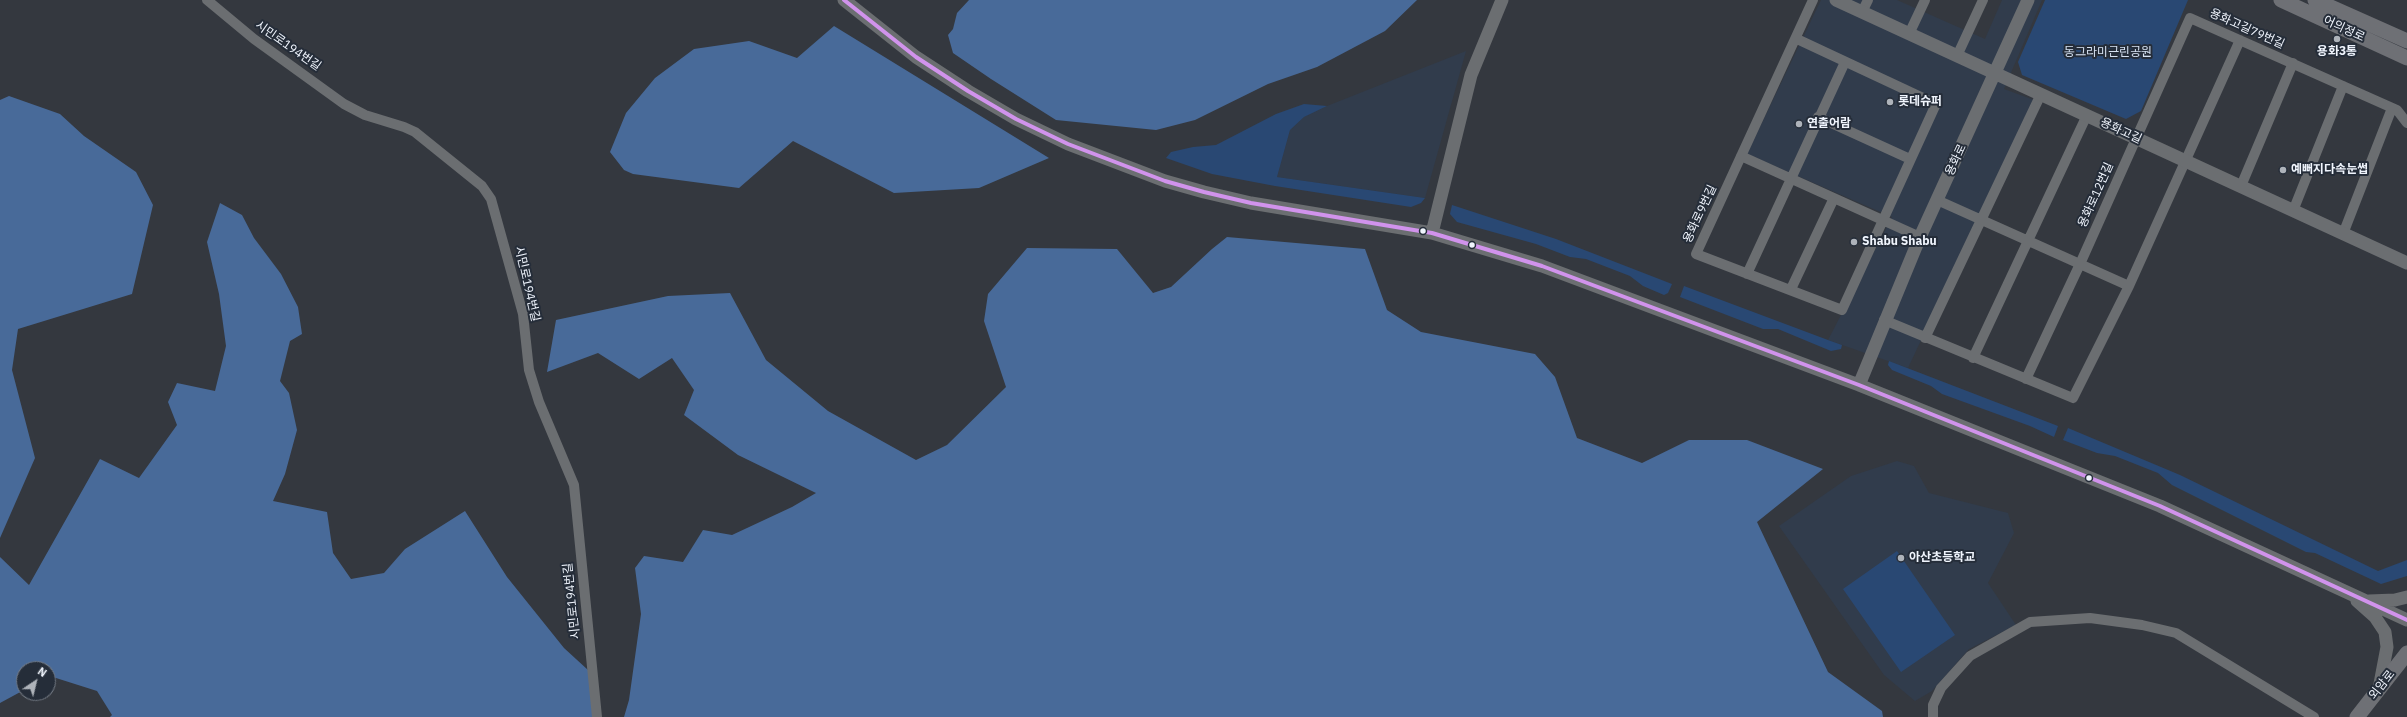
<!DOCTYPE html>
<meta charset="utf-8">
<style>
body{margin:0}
#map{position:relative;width:2407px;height:717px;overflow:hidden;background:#34383f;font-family:"IBM Plex Sans",sans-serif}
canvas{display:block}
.north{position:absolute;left:16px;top:661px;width:40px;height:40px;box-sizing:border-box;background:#252d39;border:1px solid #767d87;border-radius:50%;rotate:35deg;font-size:11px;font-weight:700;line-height:16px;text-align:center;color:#f0f5fd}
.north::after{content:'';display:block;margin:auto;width:14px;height:18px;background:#aeb3ba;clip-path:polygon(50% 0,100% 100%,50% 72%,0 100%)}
</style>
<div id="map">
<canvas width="2407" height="717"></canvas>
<div class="north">N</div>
</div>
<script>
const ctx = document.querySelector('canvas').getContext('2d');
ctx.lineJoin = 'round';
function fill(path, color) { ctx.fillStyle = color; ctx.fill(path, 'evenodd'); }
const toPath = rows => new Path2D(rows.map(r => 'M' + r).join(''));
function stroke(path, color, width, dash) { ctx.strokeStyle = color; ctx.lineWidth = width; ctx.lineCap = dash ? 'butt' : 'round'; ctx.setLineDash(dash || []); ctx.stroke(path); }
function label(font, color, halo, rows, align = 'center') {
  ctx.font = font + ' "IBM Plex Sans","Noto Sans KR",sans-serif'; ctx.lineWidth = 4; ctx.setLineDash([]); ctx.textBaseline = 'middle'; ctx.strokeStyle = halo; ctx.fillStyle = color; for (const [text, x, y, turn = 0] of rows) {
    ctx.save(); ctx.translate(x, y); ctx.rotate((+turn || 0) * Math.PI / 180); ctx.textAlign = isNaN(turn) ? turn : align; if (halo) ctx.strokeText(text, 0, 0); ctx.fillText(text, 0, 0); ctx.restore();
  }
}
const built = toPath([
 [1821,0,1897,0,1985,39,2002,0,2042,0,2004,89,2034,100,1908,368,1828,340,1892,217,1747,154],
 [1466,51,1425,198,1277,177,1290,130,1304,117,1327,106],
 [1897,461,1914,466,1929,493,2008,513,2014,533,1988,583,2016,625,1969,649,1932,691,1915,701,1884,675,1779,526,1851,476]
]);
const green = toPath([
 [2045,0,2188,0,2141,111,2126,119,2022,75,2018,62],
 [1304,104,1327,106,1304,117,1290,130,1277,177,1425,198,1421,203,1411,207,1275,186,1212,174,1166,158,1171,152,1193,147,1216,145,1276,114],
 [1452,205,1556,239,1672,284,1668,293,1664,295,1643,286,1630,276,1586,259,1570,257,1536,244,1457,222,1450,214],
 [1684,286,1828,340,1842,345,1841,349,1831,351,1778,329,1763,329,1680,297],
 [1889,361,2058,426,2054,437,2030,426,1942,394,1931,386,1892,370,1888,365],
 [2068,428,2180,475,2378,571,2407,560,2407,576,2381,584,2315,553,2306,552,2172,485,2158,473,2115,456,2097,453,2063,440],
 [1897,551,1955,635,1901,672,1843,589]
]);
const forest = toPath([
 [969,0,1417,0,1385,31,1317,67,1268,84,1195,120,1156,130,1056,120,991,79,953,53,948,35,953,29,957,13],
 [834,26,1049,158,979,188,894,193,793,141,739,188,633,174,624,170,610,152,626,113,655,78,694,49,749,41,797,58],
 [9,96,60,114,84,136,136,172,153,205,132,294,18,329,12,370,35,458,0,538,0,100],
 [220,203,242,215,254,238,281,274,298,307,302,334,290,341,280,381,289,393,297,430,285,474,273,501,327,512,333,553,351,579,384,573,405,549,465,511,507,577,564,648,588,670,599,717,110,717,112,715,97,691,56,678,48,679,48,669,24,669,24,690,0,703,0,557,29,585,100,459,139,478,177,425,168,402,177,383,215,391,226,346,219,294,207,242],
 [1227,237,1365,249,1387,310,1421,332,1535,354,1555,377,1577,438,1642,463,1689,440,1747,440,1823,469,1757,522,1828,672,1882,711,1883,717,624,717,629,700,641,614,635,568,644,556,683,562,703,530,732,535,792,507,816,493,738,455,684,415,694,390,672,358,639,379,598,353,547,372,556,320,668,296,730,293,766,360,828,411,916,460,947,445,1006,387,984,321,988,294,1027,248,1117,249,1153,293,1171,287,1212,249]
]);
const minor = toPath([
 [207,0,254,39,344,104,365,115,404,127,415,132,482,186,491,199,523,314,529,370,539,402,574,485,597,717],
 [1862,12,1868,0],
 [1909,34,1925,0],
 [1797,39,1936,104,1842,310,1696,254,1813,0],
 [1957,56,1983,0],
 [1818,117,1910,159],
 [1741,156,1920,237],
 [2241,186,2293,63],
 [1937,200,2129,286],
 [2293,211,2343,86],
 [2343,234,2392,108],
 [1747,274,1845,62],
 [1791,289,1834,198],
 [1884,320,2073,398,2129,286,2240,40],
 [1925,338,2041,94],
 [1973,358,2087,115],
 [2026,379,2080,264,2190,18,2397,110,2407,123],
 [1933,717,1933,705,1941,688,1970,656,2030,622,2090,618,2142,625,2176,633,2314,717]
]);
const tertiary = toPath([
 [844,0,916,57,968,91,1016,119,1068,144,1165,181,1204,192,1251,203,1432,233,1542,266,1859,385,2160,506,2407,620],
 [1836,0,2407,263],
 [1432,233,1471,75,1502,0],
 [1859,385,1920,237,2028,0],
 [2357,601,2375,617,2385,632,2387,647,2379,689],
 [2369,601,2395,600,2407,597]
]);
const secondary = toPath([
 [2281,0,2407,58],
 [2315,0,2407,41],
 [2357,717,2407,653]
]);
const bus1 = toPath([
 [844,0,916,57,968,91,1016,119,1068,144,1165,181,1204,192,1251,203,1432,233,1542,266,1859,385,2160,506,2407,620]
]);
const markers = [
 [2337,39,4,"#aeb3ba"],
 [1890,102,4,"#aeb3ba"],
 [1799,124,4,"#aeb3ba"],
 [2283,170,4,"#aeb3ba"],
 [1423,231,3.5,"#f0f5fd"],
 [1854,242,4,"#aeb3ba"],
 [1472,245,3.5,"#f0f5fd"],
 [2089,478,3.5,"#f0f5fd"],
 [1901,558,4,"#aeb3ba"]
];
const streetNames = [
 ["용화고길79번길",2247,29,24],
 ["어의정로",2344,29,25],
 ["시민로194번길",288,46,35],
 ["용화고길",2121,131,25],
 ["용화로",1956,160,-65],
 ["용화로12번길",2096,195,-66],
 ["용화로9번길",1700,214,-65],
 ["시민로194번길",527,284,77],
 ["시민로194번길",572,601,-96],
 ["외암로",2382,685,-52]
];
const poiNames = [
 ["용화3통",2337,52,"center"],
 ["롯데슈퍼",1898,102],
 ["연출어람",1807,124],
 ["예뻐지다속눈썹",2291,170],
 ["Shabu Shabu",1862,242],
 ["아산초등학교",1909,558]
];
const parkNames = [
 ["동그라미근린공원",2108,53]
];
fill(built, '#313c4c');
fill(green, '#294873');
fill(forest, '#486a99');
stroke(minor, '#6b6e71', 10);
stroke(tertiary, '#6b6e71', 13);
stroke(secondary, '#6e7075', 15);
stroke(bus1, '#d193ec', 4);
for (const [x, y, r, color] of markers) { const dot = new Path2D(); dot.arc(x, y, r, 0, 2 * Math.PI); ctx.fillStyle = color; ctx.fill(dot); stroke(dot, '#252d39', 1.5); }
label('12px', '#f0f5fd', '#252d39', streetNames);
label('bold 12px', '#f0f5fd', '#252d39', poiNames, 'left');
label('12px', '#d5e1f1', '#252d39', parkNames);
</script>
